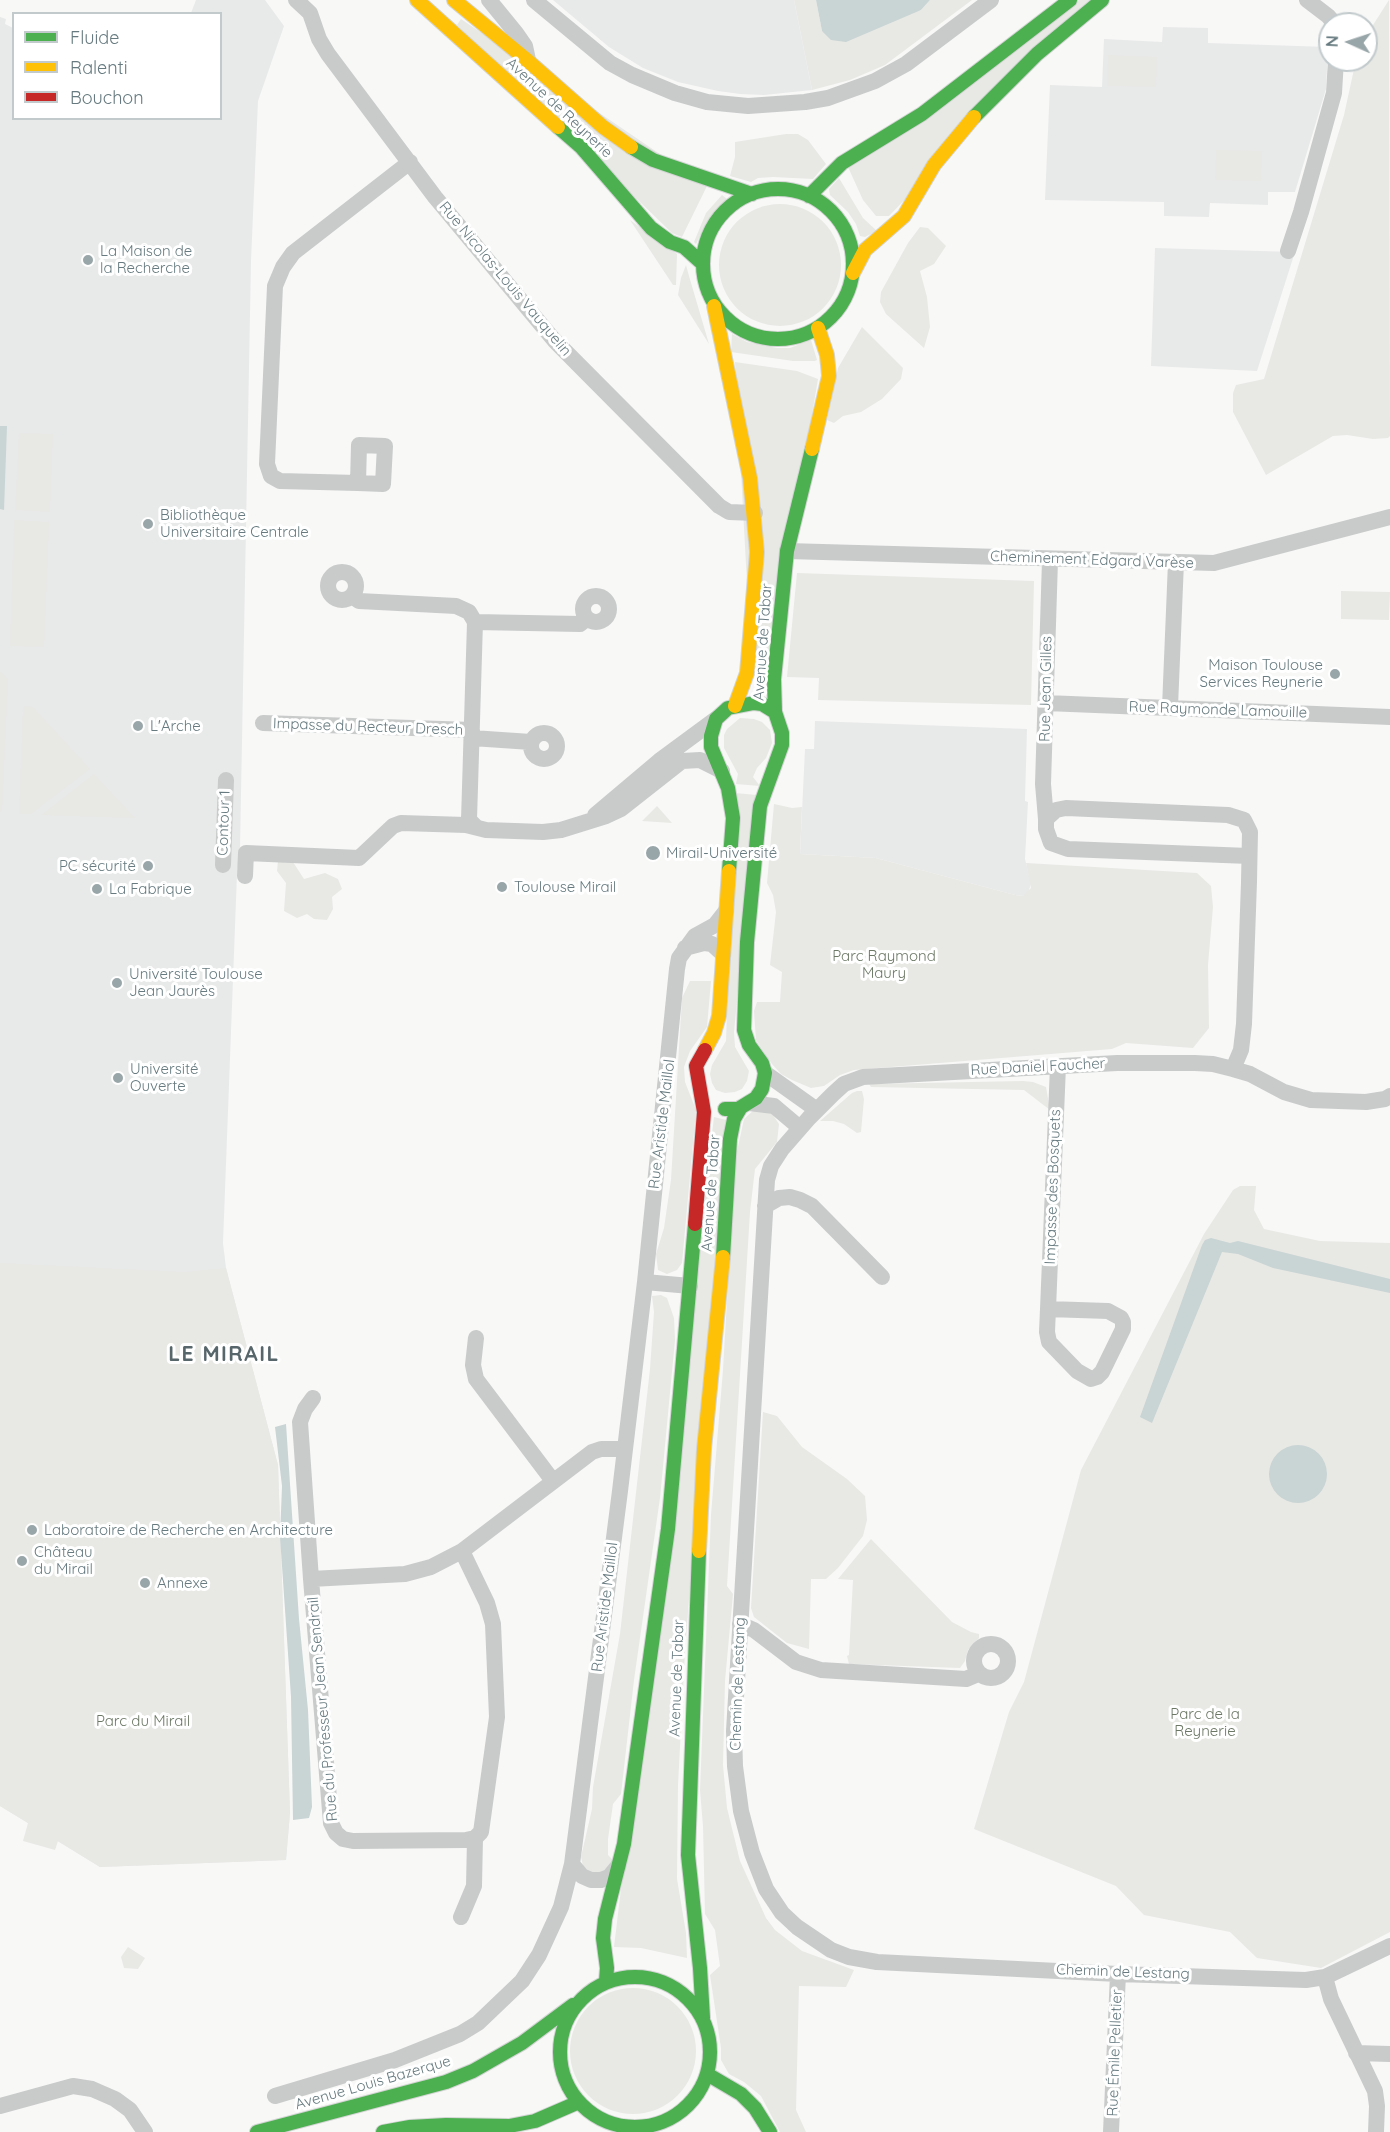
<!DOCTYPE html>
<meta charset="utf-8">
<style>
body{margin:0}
#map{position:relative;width:1390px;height:2132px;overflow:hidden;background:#f8f8f7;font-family:Quicksand,sans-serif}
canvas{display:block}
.legend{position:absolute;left:12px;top:12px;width:210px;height:108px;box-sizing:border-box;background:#fff;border:2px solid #c2cacc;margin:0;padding:8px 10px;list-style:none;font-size:18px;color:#667a7f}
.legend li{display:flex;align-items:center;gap:12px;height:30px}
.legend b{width:30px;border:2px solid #c2cacc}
.north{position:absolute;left:1318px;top:12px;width:60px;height:60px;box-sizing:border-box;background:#fff;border:2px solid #c2cacc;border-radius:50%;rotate:273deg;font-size:16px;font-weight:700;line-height:24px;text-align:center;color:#667a7f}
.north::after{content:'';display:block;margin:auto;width:21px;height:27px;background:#99a6a9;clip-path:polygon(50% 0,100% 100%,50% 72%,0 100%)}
</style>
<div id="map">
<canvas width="1390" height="2132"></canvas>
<ul class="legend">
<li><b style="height:8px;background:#4caf50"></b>Fluide</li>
<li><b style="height:8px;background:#ffc107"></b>Ralenti</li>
<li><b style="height:8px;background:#c62828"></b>Bouchon</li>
</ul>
<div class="north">N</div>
</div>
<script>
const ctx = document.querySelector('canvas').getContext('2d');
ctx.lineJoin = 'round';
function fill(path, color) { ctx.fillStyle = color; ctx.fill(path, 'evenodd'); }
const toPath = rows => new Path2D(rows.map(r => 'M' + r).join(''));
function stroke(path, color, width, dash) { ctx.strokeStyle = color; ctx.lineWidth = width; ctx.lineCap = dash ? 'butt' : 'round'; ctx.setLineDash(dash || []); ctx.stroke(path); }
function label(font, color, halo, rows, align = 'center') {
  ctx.font = font + ' Quicksand,sans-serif'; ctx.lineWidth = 6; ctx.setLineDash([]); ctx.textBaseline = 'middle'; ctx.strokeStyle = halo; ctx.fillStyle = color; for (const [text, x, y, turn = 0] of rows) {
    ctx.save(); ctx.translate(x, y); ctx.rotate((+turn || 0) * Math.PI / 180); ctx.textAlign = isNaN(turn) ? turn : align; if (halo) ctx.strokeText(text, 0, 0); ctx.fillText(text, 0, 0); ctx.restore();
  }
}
const built = toPath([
 [196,0,265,0,284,26,258,101,251,261,240,848,237,874,223,1243,226,1268,278,1465,290,1813,286,1860,100,1867,0,1806,0,17,6,19,5,24,13,28,14,118,220,118,220,14,191,13],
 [553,0,794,0,812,90,764,95,740,94,718,91,678,82,643,68,609,47],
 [1163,27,1208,28,1208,43,1328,47,1326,89,1295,192,1268,192,1268,205,1210,203,1209,217,1164,216,1164,202,1045,200,1050,85,1102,87,1104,39,1162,42],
 [1155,248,1295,252,1257,371,1151,366],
 [815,721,1027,729,1025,801,1028,802,1025,859,1031,884,1028,893,1023,896,1015,895,876,858,800,854,805,749,814,749]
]);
const green = toPath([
 [794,0,816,0,822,31,914,12,921,10,930,0,972,0,885,65,850,80,812,90],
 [1079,0,1097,0,889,216,876,216,863,200,848,167],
 [1389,0,1390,436,1388,438,1373,439,1347,435,1333,436,1266,475,1233,412,1233,393,1236,385,1264,379,1344,115,1356,60,1366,60,1366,36],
 [461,19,707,186,682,237,672,233,457,25],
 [1108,55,1157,57,1156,87,1107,86],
 [786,134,798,134,808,140,826,164,813,179,773,177,758,178,751,182,730,176,735,157,735,142],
 [1216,150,1262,151,1261,181,1215,180],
 [839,178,863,218,877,231,865,237,860,236,856,224,848,212,830,195,829,189],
 [722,195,727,199,710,217,696,244,694,242,706,213],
 '719 265a61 61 0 1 1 122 0a61 61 0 1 1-122 0Z',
 [630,220,677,254,676,285,673,285],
 [920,227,928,228,946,246,934,264,920,271,927,297,930,327,924,348,886,314,880,302,881,292,908,243],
 [686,265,689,276,709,344,678,295,681,278],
 [862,327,903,368,901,379,882,399,861,412,843,416,834,423,827,420,838,368],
 [732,334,747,342,777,348,790,348,811,340,817,360,815,361,793,361,731,352],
 [735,362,797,371,818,379,768,675,752,675],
 [19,433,53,434,50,512,15,510],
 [14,520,49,522,44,647,10,646],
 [797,573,1034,581,1031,705,818,700,819,678,787,677],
 [1341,591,1390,592,1389,620,1341,619],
 [0,671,8,679,2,811,0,811],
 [23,706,33,707,90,769,31,814,19,814],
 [740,718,754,719,762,722,770,730,772,743,766,758,757,768,753,777,760,786,736,784,738,774,724,748,724,735,727,729],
 [94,774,135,818,41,815],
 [735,793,757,795,734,1032,735,1047,749,1071,747,1081,742,1089,735,1092,725,1093,716,1090,712,1083,710,1074,712,1065,726,1041],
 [774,804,792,808,802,807,800,854,876,858,1015,895,1023,896,1031,888,1026,863,1197,873,1211,886,1213,907,1208,965,1209,1028,1193,1048,1126,1043,1112,1049,854,1070,840,1075,824,1086,811,1088,792,1080,781,1074,772,1064,756,1040,754,1011,757,1002,780,1002,782,972,770,965,776,912,773,895,767,883],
 [657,806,672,823,642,821],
 [278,861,293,862,304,879,325,873,338,879,342,889,332,897,333,909,327,920,314,919,307,914,297,918,284,911,286,883,277,871],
 [690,981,711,981,707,1027,690,1051,684,1067,685,1082,696,1110,682,1263,677,1270,667,1274,658,1270,656,1254,664,1228,671,1180,682,998],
 [1023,1081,1033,1082,1046,1087,1050,1110,1024,1090,871,1087,869,1084],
 [857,1091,862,1091,864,1099,861,1132,857,1133,844,1124,833,1121,820,1121,852,1093],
 [754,1110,771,1112,779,1124,777,1142,755,1169,750,1212,727,1586,733,1594,725,1681,723,1765,727,1808,740,1861,766,1918,775,1930,802,1951,854,1970,846,1987,799,1986,796,2110,806,2132,780,2132,761,2096,744,2082,729,2074,721,2060,721,2048,710,1975,720,1966,715,1930,705,1914,703,1826,700,1790,711,1515,723,1370,735,1161,744,1119],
 [714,1117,726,1120,685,1651,678,1785,677,1879,686,1933,687,1958,641,1948,614,1947],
 [1240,1186,1256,1186,1254,1210,1264,1229,1320,1241,1390,1243,1390,1932,1321,1968,1257,1958,1230,1932,1144,1915,1116,1886,974,1829,1009,1712,1024,1682,1081,1470,1204,1234,1233,1190],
 [0,1263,184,1272,226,1268,278,1465,290,1813,286,1860,100,1867,58,1841,55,1850,23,1841,28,1823,0,1806],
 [661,1295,667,1298,674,1318,675,1340,660,1498,634,1680,621,1794,613,1804,608,1839,608,1855,613,1860,608,1870,600,1873,591,1873,583,1866,581,1857,592,1809,593,1787,620,1634,650,1369,654,1312,652,1296],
 [763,1412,777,1416,802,1447,847,1479,865,1496,867,1520,863,1536,838,1568,826,1579,811,1579,809,1649,787,1643,754,1617,751,1608],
 [871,1539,952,1622,971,1632,979,1634,979,1638,968,1650,965,1661,960,1668,849,1664,847,1656,849,1655,853,1580,838,1579],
 [128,1947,145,1958,138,1969,124,1968,121,1957],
 '570 2051a63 63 0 1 1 126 0a63 63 0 1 1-126 0Z'
]);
const water = toPath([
 [816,0,930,0,921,10,846,42,831,40,822,31],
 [0,426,7,426,4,510,0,509],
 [1211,1238,1230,1243,1238,1241,1390,1279,1390,1293,1273,1268,1238,1254,1222,1252,1152,1423,1140,1417,1202,1245,1205,1240],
 [286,1424,299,1619,308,1710,312,1807,309,1818,293,1820,291,1697,280,1537,282,1486,275,1427],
 '1269 1474a29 29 0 1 1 58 0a29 29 0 1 1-58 0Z'
]);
const street = toPath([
 [296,0,310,13,319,39,328,54,435,197,554,340,719,506,729,512,755,513],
 [489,0,516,33,525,46,528,60],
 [534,0,610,63,632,75,675,93,707,102,748,106,805,102,828,98,875,81,906,64,991,0],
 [1307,0,1328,16,1335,24],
 [1288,251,1301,212,1334,93,1336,60],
 [358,483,359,445,385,446,383,484,358,483,280,481,271,476,267,464,275,286,283,267,293,253,410,162],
 [787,551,1214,563,1390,517],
 '328 586a14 14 0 1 1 28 0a14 14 0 1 1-28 0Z',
 '583 609a13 13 0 1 1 26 0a13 13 0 1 1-26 0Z',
 [352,596,359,601,456,606,469,612,475,622,469,820,476,827],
 [475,622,580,624,586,619],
 [1046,703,1390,717],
 [1170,707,1176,562],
 [263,723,472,730],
 '531 746a13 13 0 1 1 26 0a13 13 0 1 1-26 0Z',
 [472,738,531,742],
 [595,815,659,761,716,719],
 [1046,819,1043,784,1050,560],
 [223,865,226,780],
 [245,876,246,853,359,858,393,826,401,823,466,825,486,830,543,832,561,830,606,816,621,809,682,761,700,760,722,771],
 [685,948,704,943,712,944,723,954],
 [1233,1069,1241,1050,1244,1024,1249,882,1250,832,1244,820,1228,815,1066,808,1056,810,1046,819,1046,829,1051,843,1068,849,1249,856],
 [765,1073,817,1110],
 [1390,1096,1385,1099,1366,1102,1311,1100,1284,1092,1250,1074,1233,1069,1213,1064,1195,1063,1117,1063,863,1077,844,1084,833,1094,809,1118,782,1149,771,1166,767,1180,734,1731,735,1766,741,1811,752,1853,766,1889,782,1913,797,1927,831,1950,849,1957,877,1962,1118,1974,1306,1980,1325,1977,1390,1946],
 [749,1103,774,1106,800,1128],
 [765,1206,779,1198,790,1197,800,1200,812,1206,882,1277],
 [645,1282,690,1286],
 [1048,1309,1108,1311,1121,1318,1123,1322,1123,1329,1102,1372,1097,1377,1091,1379,1077,1371,1049,1342,1047,1332,1048,1309,1058,1066],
 [476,1338,473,1365,476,1379,553,1481],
 [313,1398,305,1409,300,1422,311,1579,331,1823,336,1833,343,1839,353,1841,466,1840,475,1838,481,1832,497,1717,493,1624,487,1603,462,1551],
 [311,1579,405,1574,431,1567,462,1551,592,1452,601,1449,625,1449],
 [740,1624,754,1630,796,1662,821,1670,966,1679,978,1674],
 '974 1661a17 17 0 1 1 34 0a17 17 0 1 1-34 0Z',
 [572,1864,582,1876,591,1880,601,1880,609,1877,618,1866],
 [461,1917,474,1886,475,1838],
 [1325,1977,1331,1999,1375,2091,1377,2106,1376,2132],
 [1356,2053,1390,2054],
 [275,2096,395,2060,460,2034,478,2023,522,1981,539,1955,561,1907,572,1864,620,1491,645,1282,677,969,679,958,695,936,715,925,726,911],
 [0,2106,73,2086,92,2089,115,2099,130,2110,145,2132],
 [1111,2132,1118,1974]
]);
const fast = toPath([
 [974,117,1037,54,1102,0],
 [558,127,581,147,651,228,670,242,684,247,703,264],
 [631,147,653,160,752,194],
 '703 264a75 75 0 1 1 150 0a75 75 0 1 1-150 0Z',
 [809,196,842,163,922,114,1070,0],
 [729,871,733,818,728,788,711,747,711,736,716,719,728,708,754,703,762,704,775,712],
 [725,1109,738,1109,756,1098,762,1089,765,1073,762,1063,749,1045,744,1030,747,942,760,806,782,745,782,733,775,712,774,679,787,551,812,449],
 [723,1257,730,1139,734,1119,741,1107],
 [699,1551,688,1855,700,1968,703,2018],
 '560 2052a75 75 0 1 1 150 0a75 75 0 1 1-150 0Z',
 [606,1981,607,1968,603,1938,605,1919,624,1844,668,1529,695,1224],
 [707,2074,741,2094,755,2108,770,2132],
 [257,2132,446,2082,473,2071,522,2043,573,2005],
 [383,2132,410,2127,446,2125,509,2126,535,2121,579,2102]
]);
const slow = toPath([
 [417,0,558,127],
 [454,0,528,61,603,127,631,147],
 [853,273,865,250,904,216,934,165,974,117],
 [714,306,750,478,757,552,747,673,735,706],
 [812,449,829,376,827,355,818,328],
 [705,1050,714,1033,719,1016,729,871],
 [699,1551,704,1449,723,1257]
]);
const jam = toPath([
 [695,1224,704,1112,696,1066,705,1050]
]);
const markers = [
 [88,260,6,"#99a6a9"],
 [148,524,6,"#99a6a9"],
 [1335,674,6,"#99a6a9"],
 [138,726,6,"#99a6a9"],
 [653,853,8,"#99a6a9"],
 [148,866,6,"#99a6a9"],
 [502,887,6,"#99a6a9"],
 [97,889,6,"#99a6a9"],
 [117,983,6,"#99a6a9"],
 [118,1078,6,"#99a6a9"],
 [32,1530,6,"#99a6a9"],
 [22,1561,6,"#99a6a9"],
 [145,1583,6,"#99a6a9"]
];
const streetNames = [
 ["Avenue de Reynerie",559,108,43],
 ["Rue Nicolas-Louis Vauquelin",505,279,50],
 ["Cheminement Edgard Varèse",1092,560,2],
 ["Avenue de Tabar",763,642,-86],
 ["Rue Jean Gilles",1046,689,-89],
 ["Rue Raymonde Lamouille",1218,710,2],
 ["Impasse du Recteur Dresch",368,727,2],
 ["Contour 1",224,823,-88],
 ["Rue Daniel Faucher",1038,1067,-3],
 ["Rue Aristide Maillol",662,1124,-83],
 ["Impasse des Bosquets",1053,1187,-88],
 ["Avenue de Tabar",711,1193,-86],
 ["Rue Aristide Maillol",605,1607,-83],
 ["Avenue de Tabar",677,1678,-88],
 ["Chemin de Lestang",738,1684,-88],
 ["Rue du Professeur Jean Sendrail",323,1709,-95],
 ["Chemin de Lestang",1123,1972,2],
 ["Rue Émile Pelletier",1115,2053,-88],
 ["Avenue Louis Bazerque",373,2083,-16]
];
const poiNames = [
 ["La Maison de",100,251],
 ["la Recherche",100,268],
 ["Bibliothèque",160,515],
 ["Universitaire Centrale",160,532],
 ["Maison Toulouse",1323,665,"right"],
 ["Services Reynerie",1323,682,"right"],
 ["L'Arche",150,726],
 ["Mirail-Université",666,853],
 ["PC sécurité",136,866,"right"],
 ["Toulouse Mirail",514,887],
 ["La Fabrique",109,889],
 ["Université Toulouse",129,974],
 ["Jean Jaurès",129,991],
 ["Université",130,1069],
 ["Ouverte",130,1086],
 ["Laboratoire de Recherche en Architecture",44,1530],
 ["Château",34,1552],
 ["du Mirail",34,1569],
 ["Annexe",157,1583]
];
const parkNames = [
 ["Parc Raymond",884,956],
 ["Maury",884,973],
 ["Parc de la",1205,1714],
 ["Reynerie",1205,1731],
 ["Parc du Mirail",143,1721]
];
const districtNames = [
 ["LE MIRAIL",224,1355]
];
fill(built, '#e8e9e9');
fill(green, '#e8e9e5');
fill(water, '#c9d4d4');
stroke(fast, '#d3d4d4', 16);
stroke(slow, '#d3d4d4', 16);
stroke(jam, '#d3d4d4', 16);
stroke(street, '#c9cbcb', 16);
stroke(fast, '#4caf50', 14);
stroke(slow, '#ffc107', 14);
stroke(jam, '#c62828', 14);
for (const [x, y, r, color] of markers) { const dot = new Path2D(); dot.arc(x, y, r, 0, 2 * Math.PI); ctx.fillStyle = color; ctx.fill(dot); stroke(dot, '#fff', 2); }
label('15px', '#667a7f', '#fff', streetNames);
label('15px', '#667a7f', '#fff', poiNames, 'left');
label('15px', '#6c7865', '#fff', parkNames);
ctx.letterSpacing = '1.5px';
label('bold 21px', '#57666b', '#fff', districtNames);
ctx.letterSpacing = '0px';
</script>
